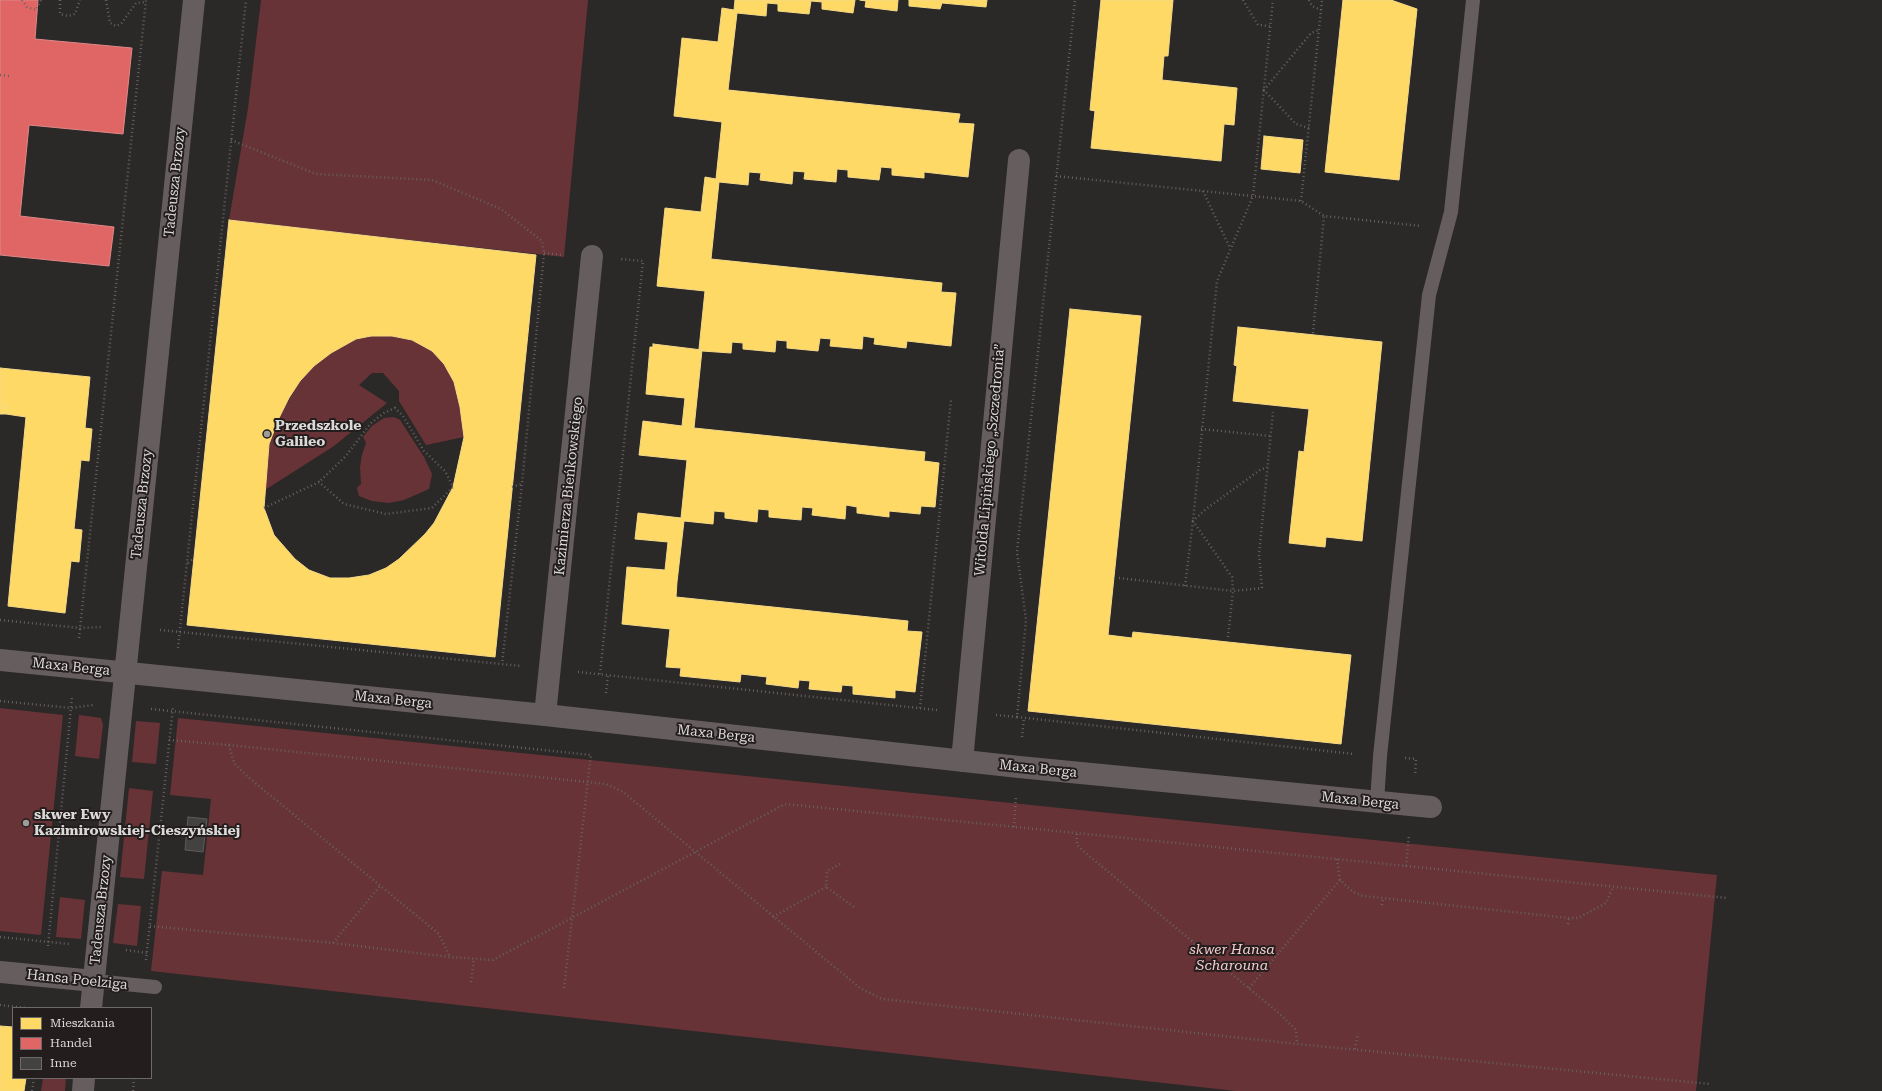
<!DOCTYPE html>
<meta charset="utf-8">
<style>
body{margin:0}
#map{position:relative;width:1882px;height:1091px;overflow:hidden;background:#2b2828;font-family:"Roboto Serif",serif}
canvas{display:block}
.legend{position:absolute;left:12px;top:1007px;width:140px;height:72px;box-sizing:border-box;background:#231e1d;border:1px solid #6d6968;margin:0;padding:5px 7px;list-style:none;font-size:12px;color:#dcd9d9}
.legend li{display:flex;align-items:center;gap:8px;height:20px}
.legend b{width:20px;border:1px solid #6d6968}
</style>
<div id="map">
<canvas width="1882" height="1091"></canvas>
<ul class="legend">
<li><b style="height:11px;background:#ffd966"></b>Mieszkania</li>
<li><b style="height:11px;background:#e06666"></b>Handel</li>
<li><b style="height:11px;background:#444141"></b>Inne</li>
</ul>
</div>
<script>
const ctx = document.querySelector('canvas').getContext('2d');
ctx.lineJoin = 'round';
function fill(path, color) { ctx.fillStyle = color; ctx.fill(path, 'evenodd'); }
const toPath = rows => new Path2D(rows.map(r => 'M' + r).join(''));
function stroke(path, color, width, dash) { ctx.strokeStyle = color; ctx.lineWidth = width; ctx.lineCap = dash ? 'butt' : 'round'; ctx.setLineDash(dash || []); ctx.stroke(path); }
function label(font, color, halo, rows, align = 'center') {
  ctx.font = font + ' "Roboto Serif",serif'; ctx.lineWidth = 4; ctx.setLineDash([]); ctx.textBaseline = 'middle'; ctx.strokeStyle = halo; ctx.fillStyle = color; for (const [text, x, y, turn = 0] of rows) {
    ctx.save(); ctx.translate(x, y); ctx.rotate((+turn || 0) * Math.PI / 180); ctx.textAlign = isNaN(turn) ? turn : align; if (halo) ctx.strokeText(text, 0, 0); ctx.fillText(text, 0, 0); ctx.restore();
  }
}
const green = toPath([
 [261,0,588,0,564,257,229,220,248,108],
 [371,336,392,336,412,340,432,351,444,364,454,382,460,407,464,437,426,445,399,401,399,391,383,373,372,373,359,385,387,403,334,446,265,490,269,444,279,418,300,381,314,366,331,353,356,339],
 [394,417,400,420,424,457,432,474,429,489,404,500,389,503,372,501,359,496,357,488,361,484,360,467,362,455,366,443,363,437,372,426,384,418],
 [0,708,63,715,41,935,0,931],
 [79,715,101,718,103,725,99,759,75,756],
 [178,718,1717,875,1696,1091,1236,1091,151,971,162,871,203,875,211,799,170,795],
 [136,721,160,723,156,764,132,762],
 [129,788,153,791,144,879,120,877],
 [60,897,85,900,81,939,56,937],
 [118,904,141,906,137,946,113,943],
 [43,1078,66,1078,65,1091,41,1091]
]);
const homes = toPath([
 [735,0,855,0,853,13,822,9,822,2,811,1,809,14,778,11,778,4,767,3,766,16,737,13,728,90,960,114,958,123,974,124,968,177,924,172,924,178,892,175,892,168,881,167,879,180,848,177,848,170,837,169,836,182,804,179,805,172,793,171,792,184,760,180,761,173,749,172,748,185,719,182,711,259,942,283,941,292,956,293,951,346,907,341,906,348,874,344,875,338,863,336,862,349,830,346,831,339,820,338,818,351,787,348,787,341,776,340,775,352,743,349,743,343,732,342,731,353,702,351,699,349,705,291,657,286,665,208,701,212,705,177,716,179,722,122,674,116,682,38,718,42,722,8,734,10,735,0],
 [860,0,898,0,897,11,865,7,866,1,860,0],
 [909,0,987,0,986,7,942,3,940,9,909,6,909,0],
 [1101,0,1173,0,1168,56,1164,56,1162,80,1237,88,1234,125,1224,124,1221,161,1091,148,1095,111,1090,110,1101,0],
 [1343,0,1391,0,1417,9,1399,180,1325,172,1343,0],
 [1264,136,1303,140,1300,173,1261,169,1264,136],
 [229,220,536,255,495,657,187,625,229,220],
 [371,336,392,336,412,340,432,351,444,364,454,382,460,407,464,437,453,487,434,523,425,534,399,559,386,568,369,575,349,578,330,578,309,570,295,559,274,535,264,508,269,444,279,418,289,398,300,381,314,366,331,353,356,339,371,336],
 [1070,309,1141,316,1108,635,1132,638,1133,632,1351,655,1341,744,1028,711,1070,309],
 [1238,327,1382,342,1362,541,1326,537,1325,547,1289,543,1299,451,1304,452,1309,409,1233,401,1237,366,1234,365,1238,327],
 [653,344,702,350,694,428,925,452,924,461,939,463,935,507,921,506,920,514,889,511,889,517,857,513,857,507,846,505,845,519,812,515,813,508,802,507,801,520,769,517,769,510,758,509,757,522,725,518,725,512,714,511,713,524,684,521,677,582,676,597,908,621,907,631,922,632,915,692,895,690,895,698,853,694,853,686,842,685,841,692,809,689,810,681,799,680,798,688,766,684,767,677,741,674,740,682,680,676,681,668,666,667,670,629,622,624,627,567,665,570,668,542,635,539,638,513,681,518,687,460,639,455,643,421,682,426,685,398,646,394,650,347,653,347,653,344],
 [0,368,90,377,85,428,92,429,89,461,81,460,74,529,82,530,79,562,71,561,65,613,8,606,26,417,6,414,7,406,0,405,0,368],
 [0,405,7,406,6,414,0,414,0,405],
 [0,1026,13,1027,13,1078,26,1078,24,1091,0,1091,0,1026]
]);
const shops = toPath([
 [0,0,38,0,35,39,132,48,123,134,29,125,20,216,114,227,109,266,0,255,0,0]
]);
const building = toPath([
 [188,817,207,819,203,852,185,850,188,817]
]);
const path = toPath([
 [22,0,27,7,36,10,41,0],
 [60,0,60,14,68,16,75,14,80,0],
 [106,0,110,23,116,26,121,24,136,3,146,2],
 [1243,0,1258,25,1270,26],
 [1309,0,1312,6,1321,10],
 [0,75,9,76],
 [1309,128,1296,124,1264,90,1311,33,1319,30],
 [231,140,316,174,432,180,501,209,542,241,544,253,522,484,502,664],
 [1056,176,1301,201,1324,216,1421,226],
 [1203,191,1230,248],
 [1301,201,1322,0],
 [544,253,564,255],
 [1313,333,1324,216],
 [1201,429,1270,436],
 [512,487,522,484],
 [264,508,319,482,344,504,386,514,432,508,453,487,445,471,424,451,403,416,395,408,384,413,371,423,345,457,319,482],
 [188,563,194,558],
 [1119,578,1233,591,1262,588,1259,555,1273,412],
 [1185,586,1193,521,1217,281,1253,196,1273,0],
 [0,620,80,628,101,627],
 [160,630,521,666],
 [1228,637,1233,591,1232,577,1193,521,1206,509,1260,470,1267,467],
 [79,638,146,0],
 [178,648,246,0],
 [578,672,937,710],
 [600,674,643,261,620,259],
 [606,693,608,675],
 [0,701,71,708,93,705],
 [920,708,951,400],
 [151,709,591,755],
 [996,715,1017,717,1026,620,1017,552,1075,0],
 [1017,717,1354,754],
 [1022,737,1024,718],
 [169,740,229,745,606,784,623,792,860,988,882,999,1297,1044,1710,1084],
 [229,745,234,763,248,777,439,934,450,957],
 [1405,758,1416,759,1415,776],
 [1014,827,1016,796],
 [1077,834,1077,845,1088,855,1280,1014,1296,1030,1297,1044],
 [1337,859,1340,880,1353,892,1363,896,1569,918,1578,918,1606,903,1613,887],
 [840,864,827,871,826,887,854,907],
 [1406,866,1409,835],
 [1382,905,1383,898],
 [773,917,826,887],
 [1568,924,1569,918],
 [150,926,333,943,450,957,493,960,785,804,1727,898],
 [0,937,69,944],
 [333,943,380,886],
 [48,946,72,697],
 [126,950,147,953],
 [146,960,173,707],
 [471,982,474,958],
 [564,988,591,754],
 [1249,988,1340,880],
 [0,1005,26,1008],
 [1355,1049,1358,1033],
 [32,1091,34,1078],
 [133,1091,134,1078]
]);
const service = toPath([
 [1377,802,1380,756,1429,295,1451,212,1473,0],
 [94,981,155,987]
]);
const minor = toPath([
 [0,660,545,715,1019,767,1431,807],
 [545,715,592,256],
 [962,761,1019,160],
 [0,972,94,981],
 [91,1008,194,0],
 [83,1091,84,1078]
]);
const markers = [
 [267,434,4,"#9e9b9b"],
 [26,823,4,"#9e9b9b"]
];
const streetNames = [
 ["Tadeusza Brzozy",175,182,-84],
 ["Witolda Lipińskiego „Szczedronia”",990,460,-85],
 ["Kazimierza Bieńkowskiego",569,486,-84],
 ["Tadeusza Brzozy",142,504,-84],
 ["Maxa Berga",71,667,6],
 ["Maxa Berga",393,700,6],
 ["Maxa Berga",716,734,6],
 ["Maxa Berga",1038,769,6],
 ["Maxa Berga",1360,801,6],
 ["Tadeusza Brzozy",101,910,-84],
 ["Hansa Poelziga",77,980,6]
];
const poiNames = [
 ["Przedszkole",275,426],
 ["Galileo",275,442],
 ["skwer Ewy",34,815],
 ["Kazimirowskiej-Cieszyńskiej",34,831]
];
const parkNames = [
 ["skwer Hansa",1232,950],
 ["Scharouna",1232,966]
];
fill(green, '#683336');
fill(homes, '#ffd966');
stroke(homes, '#f4d988', 1);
fill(shops, '#e06666');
stroke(shops, '#df8888', 1);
fill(building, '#444141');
stroke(building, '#5c5a5a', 1);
stroke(path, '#676161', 2.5, [1, 3]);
stroke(service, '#665e5e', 14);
stroke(minor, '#665e5e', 22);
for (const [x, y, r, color] of markers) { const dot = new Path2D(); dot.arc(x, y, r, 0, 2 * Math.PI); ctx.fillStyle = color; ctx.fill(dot); stroke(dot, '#231e1d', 1.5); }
label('14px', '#dcd9d9', '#231e1d', streetNames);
label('bold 14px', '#dcd9d9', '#231e1d', poiNames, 'left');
label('italic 14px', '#f5cbcb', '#231e1d', parkNames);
</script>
